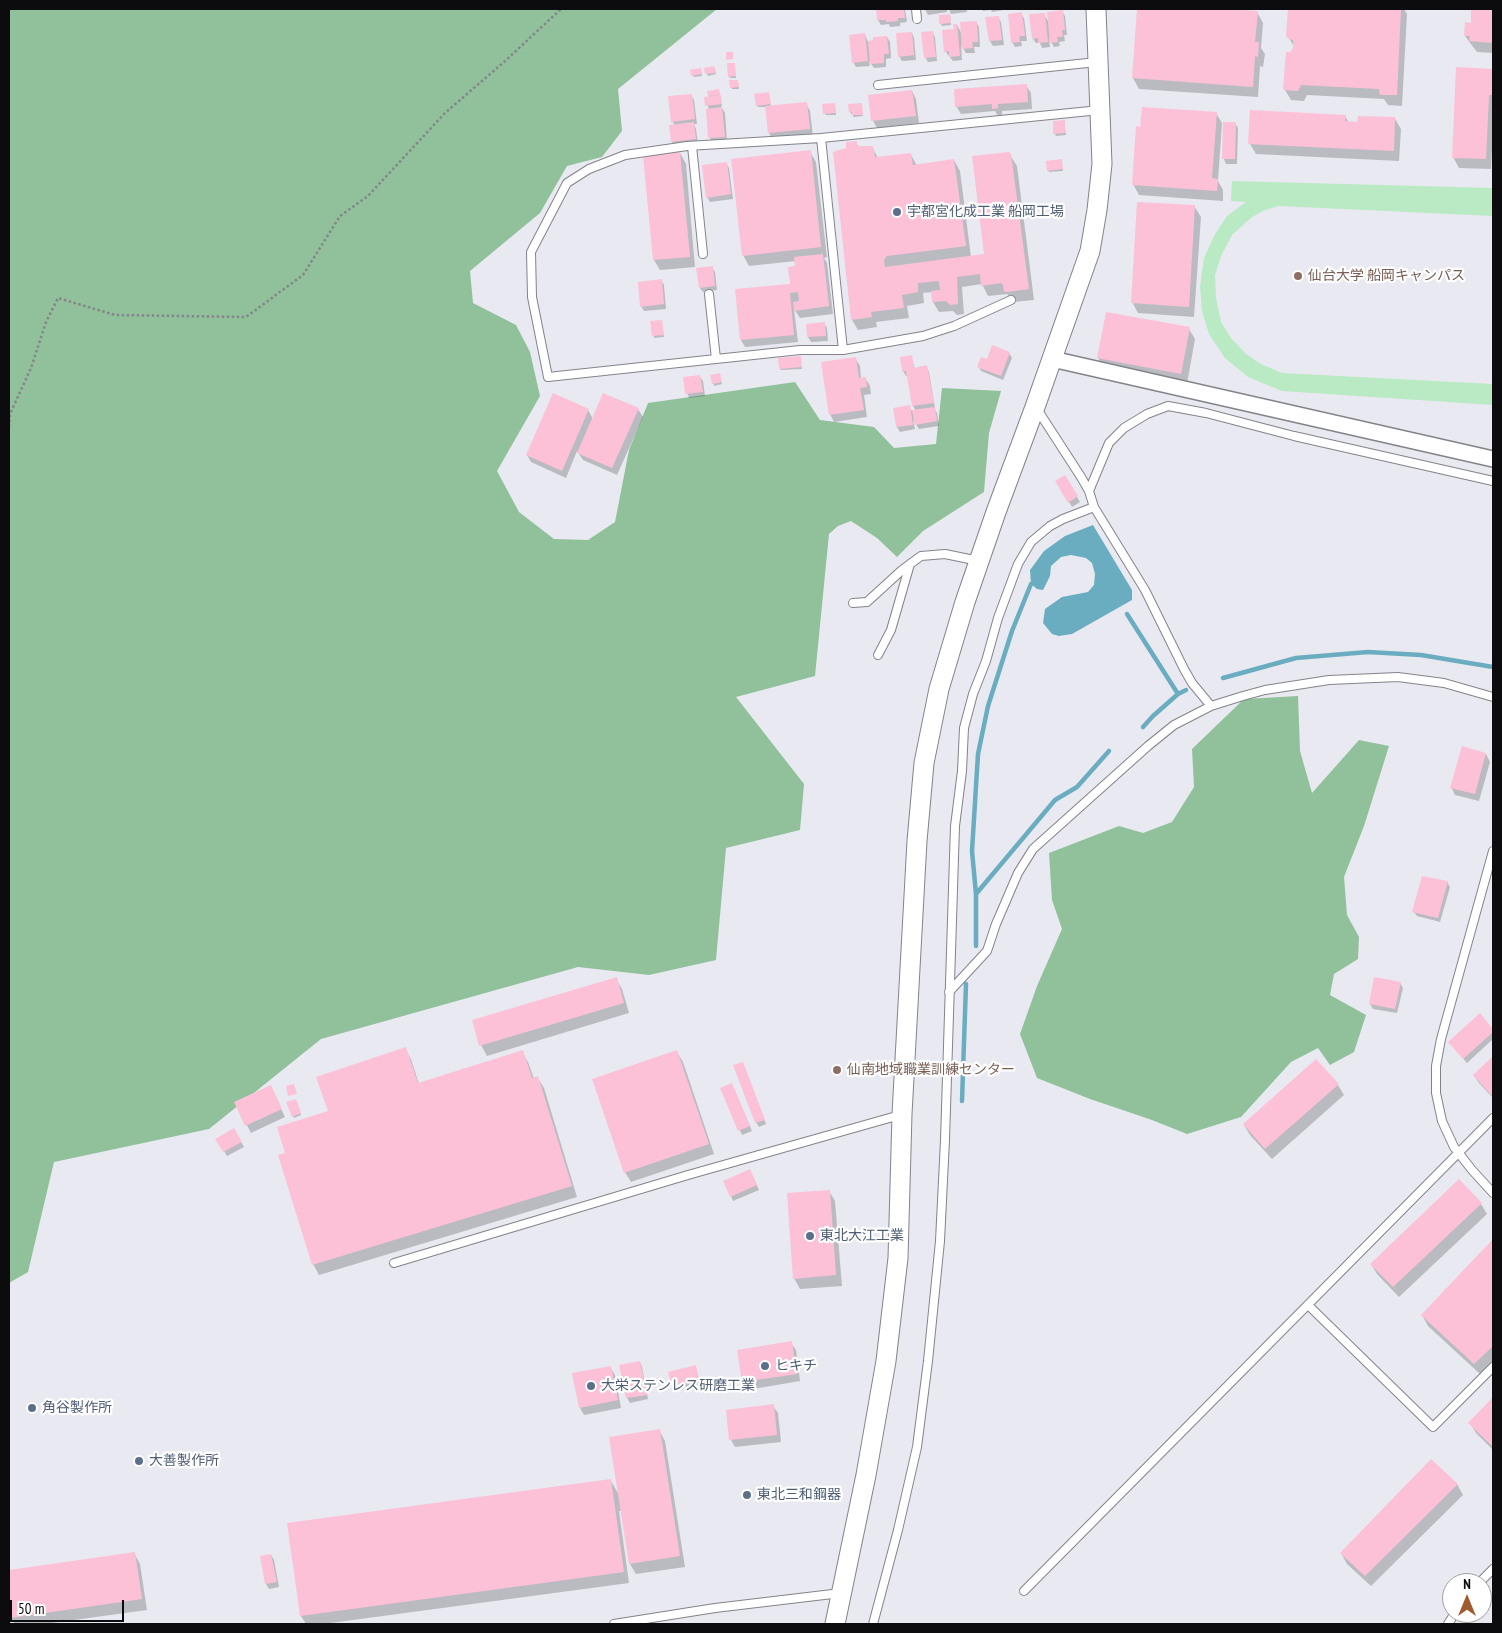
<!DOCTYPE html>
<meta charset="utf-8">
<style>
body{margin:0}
#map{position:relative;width:1502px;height:1633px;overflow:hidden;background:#e9e9f2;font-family:"PT Sans Narrow",sans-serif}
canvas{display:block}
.frame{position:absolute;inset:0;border:10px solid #0c0c0f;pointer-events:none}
.north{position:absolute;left:1442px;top:1573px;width:50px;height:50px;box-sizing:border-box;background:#fff;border:1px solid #9e9e9f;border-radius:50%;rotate:0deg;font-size:14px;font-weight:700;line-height:20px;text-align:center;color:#0c0c0f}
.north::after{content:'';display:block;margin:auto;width:18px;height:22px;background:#9f5a2d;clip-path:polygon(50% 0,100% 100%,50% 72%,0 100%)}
.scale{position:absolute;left:10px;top:1600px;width:114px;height:22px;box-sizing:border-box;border:2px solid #0c0c0f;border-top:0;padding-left:6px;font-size:15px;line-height:18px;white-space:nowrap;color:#0c0c0f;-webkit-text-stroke:4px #fff;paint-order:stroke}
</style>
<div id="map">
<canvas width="1502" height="1633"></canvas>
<div class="frame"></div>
<div class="north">N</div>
<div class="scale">50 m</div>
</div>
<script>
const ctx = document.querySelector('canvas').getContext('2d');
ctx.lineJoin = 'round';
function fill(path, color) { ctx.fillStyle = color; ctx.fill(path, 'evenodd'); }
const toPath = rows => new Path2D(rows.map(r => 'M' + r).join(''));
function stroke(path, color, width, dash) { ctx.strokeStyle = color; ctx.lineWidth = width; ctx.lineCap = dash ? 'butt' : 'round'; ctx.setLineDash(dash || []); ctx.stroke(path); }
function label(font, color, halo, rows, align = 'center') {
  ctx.font = font + ' "PT Sans Narrow","Noto Sans JP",sans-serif'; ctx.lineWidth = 4.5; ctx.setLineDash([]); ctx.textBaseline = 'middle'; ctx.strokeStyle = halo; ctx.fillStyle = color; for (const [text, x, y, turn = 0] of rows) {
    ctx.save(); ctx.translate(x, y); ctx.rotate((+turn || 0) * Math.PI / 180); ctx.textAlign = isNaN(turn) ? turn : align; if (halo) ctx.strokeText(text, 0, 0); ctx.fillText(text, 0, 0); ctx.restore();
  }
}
const green = toPath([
 [1232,181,1493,188,1493,216,1279,206,1265,210,1252,217,1232,235,1221,256,1215,275,1216,298,1221,322,1231,338,1246,354,1261,364,1282,373,1493,384,1493,405,1282,391,1248,377,1225,358,1209,334,1202,311,1200,286,1204,258,1215,234,1227,216,1246,202,1231,201]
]);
const forest = toPath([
 [9,9,717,9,618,89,622,131,602,157,567,166,540,213,470,271,473,303,516,325,530,352,540,396,497,471,519,512,554,539,588,540,615,522,629,450,648,403,795,382,820,420,874,427,894,448,936,444,942,388,1001,391,989,433,984,492,923,531,897,557,877,538,851,521,838,526,829,534,815,676,736,697,804,784,800,830,726,848,716,960,649,975,578,967,321,1039,209,1129,54,1162,28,1272,9,1283],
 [1298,696,1300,751,1312,793,1359,740,1389,746,1364,826,1344,877,1347,915,1359,937,1358,959,1334,974,1330,995,1366,1015,1354,1052,1330,1065,1318,1048,1291,1062,1241,1117,1187,1134,1152,1120,1090,1099,1037,1078,1020,1034,1037,986,1062,929,1052,900,1049,853,1119,826,1143,833,1172,822,1194,787,1192,749,1244,699]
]);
const water = toPath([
 [1093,525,1132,590,1132,600,1072,634,1059,636,1052,634,1043,623,1045,609,1062,597,1088,592,1094,585,1095,574,1092,563,1086,558,1071,555,1061,557,1051,566,1050,576,1043,590,1037,589,1031,584,1030,570,1044,551,1065,536]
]);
const shadow = toPath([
 [877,9,905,9,907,22,900,23,900,26,890,27,889,24,881,25,878,20],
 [925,9,947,9,947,12,928,15],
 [949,9,967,9,967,12,951,14],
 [982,9,1004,9,1004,10,992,12,991,10,983,11],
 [1138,9,1209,9,1257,12,1263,23,1261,48,1265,54,1263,67,1260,66,1258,97,1139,89,1133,78],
 [1289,9,1386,10,1386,9,1404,9,1407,14,1402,106,1388,105,1384,99,1307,95,1304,101,1291,100,1285,90,1291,53,1294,47,1288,36],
 [1473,10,1493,11,1493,53,1477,52,1465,36,1472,24],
 [1062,11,1065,16,1067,35,1064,35,1065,41,1059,42,1060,46,1054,47,1049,38,1050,47,1042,48,1040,43,1036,43,1033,39,1044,14,1049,23],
 [1021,14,1024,18,1027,41,1021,41,1022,46,1015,47,1012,42],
 [950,15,951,25,942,26,941,24],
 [998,17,1001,22,1004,45,993,46,990,41,987,18],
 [976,22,979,27,980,47,974,47,975,53,966,53,961,45,962,60,953,61,945,51,957,25,962,34],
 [932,32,935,37,937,61,928,62,925,57],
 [912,33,914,38,916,60,902,61,899,56],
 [865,35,868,42,875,42,887,37,890,42,891,58,886,59,886,67,874,68,869,61,870,66,856,67,853,62],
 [734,64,736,78,730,78,729,76],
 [705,69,715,69,716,74,708,76],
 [1458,69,1493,70,1493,129,1491,169,1459,168,1453,157],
 [701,71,702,76,694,77,693,75],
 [738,81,739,89,732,89,731,87],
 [1026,85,1031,93,1032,109,1002,111,1002,115,998,116,995,111,961,114,956,106],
 [719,91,722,106,721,106,725,113,727,141,712,143,710,138,707,110,709,110,706,98,709,98,708,92],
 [912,91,916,99,919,123,877,128,873,121],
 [769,94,771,107,806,103,810,111,813,136,773,141,769,133,766,107,758,107,757,105],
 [691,95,694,100,697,124,694,124,696,129,698,144,675,147,672,142,675,126,672,121],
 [861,104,863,116,854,117,850,112],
 [835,106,836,115,826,115,824,113],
 [1216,113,1222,123,1218,181,1223,190,1223,201,1139,195,1133,184],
 [1345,116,1349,123,1359,123,1395,119,1401,129,1399,161,1256,154,1250,144],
 [1064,122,1066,135,1056,136,1055,134],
 [1235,123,1238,128,1237,164,1226,164,1224,159],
 [856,143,859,147,872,147,878,158,911,155,917,166,954,160,960,171,971,257,985,255,1010,155,1017,166,1034,300,1013,302,1007,294,988,296,982,284,962,287,964,314,957,315,953,311,939,312,933,302,932,292,923,293,924,303,907,306,909,318,876,322,877,327,858,330,852,320,848,149],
 [810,152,816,162,827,257,824,258,827,263,833,314,800,318,794,309,798,342,745,347,741,340,791,285,796,267,796,261,749,266,743,255],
 [680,153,686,164,695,267,660,270,654,260],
 [1061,160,1063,171,1049,172,1048,170],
 [726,163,729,168,733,199,710,202,707,197],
 [1194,206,1201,217,1194,317,1138,313,1132,302],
 [712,267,715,272,717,290,703,292,700,288],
 [661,280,664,285,666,309,644,311,641,306],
 [651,322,662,323,664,337,654,338],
 [824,323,827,328,828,341,811,342,808,337,807,325],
 [1189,329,1195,339,1187,384,1104,368,1098,358],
 [1009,353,1012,358,1003,380,981,371,979,367,987,361],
 [911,356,915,369,926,367,929,372,935,408,934,408,937,413,939,426,919,429,913,420,915,429,900,432,897,427,909,407,912,411,916,411,913,406,908,375,906,376,903,371],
 [800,358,802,369,781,370,780,368],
 [855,358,860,366,861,379,865,378,870,386,871,394,864,395,867,417,834,422,830,414],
 [720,375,722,384,714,386,712,376],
 [700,377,703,381,705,396,689,398,687,393],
 [638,409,643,417,617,475,583,460,577,451,566,478,531,462,527,455,588,410,593,419],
 [1065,477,1080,502,1072,507,1057,482],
 [1486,754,1490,762,1479,801,1455,795,1451,787],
 [1447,882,1450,887,1440,922,1417,916,1414,912],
 [616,979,622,989,629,1013,487,1056,481,1045],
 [1400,983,1403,988,1397,1013,1373,1009,1370,1004],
 [1480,1015,1493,1031,1493,1039,1467,1063,1449,1042],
 [405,1049,411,1059,419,1084,522,1052,528,1062,534,1079,538,1078,544,1088,577,1197,319,1275,313,1264,287,1154,329,1112],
 [677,1052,683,1062,714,1154,631,1182,625,1172],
 [1493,1057,1493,1098,1479,1083,1474,1076],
 [743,1063,766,1124,759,1127,756,1122],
 [1338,1085,1344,1095,1272,1159,1250,1135,1244,1125],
 [722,1088,734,1089,752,1131,742,1135],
 [274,1094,285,1117,251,1133,235,1103],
 [297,1102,301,1115,294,1118,293,1116],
 [234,1130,244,1147,227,1156,217,1139],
 [753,1176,759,1190,733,1201,731,1196],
 [829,1191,835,1201,842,1286,800,1289,794,1278],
 [1481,1204,1487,1214,1399,1297,1377,1274,1371,1264],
 [1492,1242,1493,1243,1493,1362,1480,1374,1428,1326,1422,1315],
 [791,1343,796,1350,800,1381,747,1390,743,1382,738,1351],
 [640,1362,642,1367,648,1399,630,1403,627,1398,621,1366],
 [695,1366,701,1385,676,1391,673,1386],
 [610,1367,615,1375,621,1408,584,1415,580,1408],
 [1493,1399,1493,1450,1476,1433,1470,1423],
 [773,1406,778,1413,781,1442,735,1447,731,1440],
 [659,1430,665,1441,685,1567,636,1574,630,1564,622,1511,619,1511,629,1583,323,1624,306,1624,301,1616,289,1524,611,1481,619,1495],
 [1457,1484,1463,1495,1371,1586,1347,1564,1341,1553],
 [134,1553,140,1564,147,1610,45,1624,15,1624,11,1618,9,1604,9,1571],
 [271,1555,274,1560,279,1587,269,1589,266,1584,261,1557]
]);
const stream = toPath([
 [1127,614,1178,694,1153,716,1143,727],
 [1223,678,1296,658,1368,652,1421,655,1493,667],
 [1178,694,1186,690],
 [976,894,1055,800,1077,787,1109,751],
 [976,946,976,894,972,851,978,754,988,706,1012,631,1031,584],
 [962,1101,966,984]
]);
const building = toPath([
 [876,9,904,9,905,18,898,18,898,21,886,22,886,20,877,20],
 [1137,9,1226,9,1258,11,1255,42,1259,42,1258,57,1255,56,1253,87,1132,78],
 [1288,9,1401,9,1397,95,1380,95,1379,89,1301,85,1298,91,1283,90,1286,52,1290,52,1293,48,1293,40,1288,39,1286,36],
 [1471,9,1493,10,1493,43,1469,41,1470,36,1464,36,1465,22,1471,23],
 [1063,10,1065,30,1062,30,1063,37,1057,37,1058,42,1050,43,1047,12],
 [1022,12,1025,36,1019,36,1020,42,1011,43,1008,14],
 [1045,13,1048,42,1038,43,1038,38,1032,39,1029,14],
 [950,14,951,23,939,24,939,15],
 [999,16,1002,40,989,41,985,17],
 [977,21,978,42,972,42,973,48,962,49,960,22],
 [953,24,957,24,960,56,949,57,949,51,944,52,942,30,954,29],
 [933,31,936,57,924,58,921,32],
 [912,32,914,55,898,57,896,33],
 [865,33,868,61,852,63,849,35],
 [887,36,889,54,884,54,884,63,870,64,868,41,873,40,873,37],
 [726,52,733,52,733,59,726,60],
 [727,63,735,63,736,76,728,77],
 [714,66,716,73,705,74,704,68],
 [1456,67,1493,69,1493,95,1489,95,1486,159,1452,158],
 [701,68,702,74,691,76,690,70],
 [729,80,738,80,739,87,730,88],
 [1027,84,1028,102,998,104,998,108,992,109,992,104,955,107,954,89],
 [719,89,720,95,708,96,707,91],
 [912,90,916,116,871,121,868,95],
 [769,92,771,104,756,106,754,94],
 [692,94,695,119,671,122,668,96],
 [721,95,722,104,705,106,704,97],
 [807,102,810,129,768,133,765,106],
 [835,103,836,113,823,114,822,104],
 [862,103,863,115,852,115,852,112,849,112,848,104],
 [722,107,725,137,708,138,706,109],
 [1142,107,1217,112,1212,178,1218,179,1217,191,1132,185,1136,126,1140,127],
 [1250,110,1346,115,1345,121,1357,122,1358,116,1395,117,1394,151,1248,144],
 [1065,120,1065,133,1053,134,1053,121],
 [694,122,696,139,671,142,669,125],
 [1223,122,1236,122,1235,159,1222,159],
 [857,141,857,146,873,146,875,157,911,153,913,165,954,159,966,246,887,256,884,260,885,267,984,254,972,156,1009,152,1011,154,1029,289,1006,292,1004,291,1003,285,1001,283,981,286,980,274,957,277,958,304,950,305,946,301,932,302,931,291,940,290,939,281,918,283,918,292,902,295,904,308,871,312,872,317,851,320,833,152,846,148,846,142],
 [811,150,821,247,742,256,731,159],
 [680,152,690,257,653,260,643,156],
 [1062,159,1063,169,1047,171,1046,161],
 [727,162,731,194,706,198,702,165],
 [1137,202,1195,205,1189,307,1131,303],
 [823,254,829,306,794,311,793,302,799,301,798,292,790,293,794,335,740,340,735,289,790,284,788,267,795,266,794,257],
 [713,266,715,286,699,288,696,268],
 [662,279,664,304,640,307,638,282],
 [1106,312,1190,327,1181,374,1097,358],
 [662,320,664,335,652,336,650,321],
 [825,322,826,336,807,337,806,324],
 [992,345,1010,352,1001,376,977,367,981,357,987,359],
 [912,355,914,368,927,365,934,403,912,406,906,371,902,371,900,357],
 [801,356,802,367,779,369,778,358],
 [856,357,859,378,866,377,867,387,860,388,864,410,829,415,821,362],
 [720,373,722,382,712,384,710,375],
 [700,375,703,392,685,394,683,377],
 [553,393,589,409,562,471,526,455],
 [603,393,639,408,612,468,577,453],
 [910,405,913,425,896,427,893,408],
 [935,407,937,421,915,425,912,410],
 [1065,475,1078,496,1068,503,1055,481],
 [1462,746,1486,753,1475,794,1450,788],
 [1422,876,1448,881,1438,918,1412,912],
 [617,977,624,1003,479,1046,472,1020],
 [1374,977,1401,982,1395,1009,1369,1004],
 [1480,1013,1493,1029,1493,1032,1463,1059,1448,1042],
 [406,1047,418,1083,523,1050,532,1078,538,1076,572,1186,312,1265,278,1155,285,1153,277,1127,328,1111,316,1077],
 [677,1050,709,1144,624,1173,592,1079],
 [1493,1056,1493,1097,1473,1075],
 [1316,1059,1339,1084,1265,1149,1243,1124],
 [743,1062,765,1120,755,1123,733,1065],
 [732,1083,750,1126,738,1131,720,1088],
 [294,1084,297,1094,288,1096,286,1086],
 [271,1085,282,1109,245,1126,234,1102],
 [296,1099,301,1113,292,1117,286,1102],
 [234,1128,242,1142,223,1152,215,1139],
 [750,1169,757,1185,730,1197,723,1181],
 [1459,1179,1482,1203,1393,1287,1370,1264],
 [830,1190,836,1275,793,1279,787,1193],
 [1492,1240,1493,1242,1493,1346,1474,1364,1421,1315],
 [792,1341,797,1374,742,1382,737,1350],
 [640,1361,647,1395,626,1398,619,1365],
 [696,1365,699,1380,672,1387,668,1372],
 [611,1366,618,1400,579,1408,572,1373],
 [1493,1397,1493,1447,1468,1423],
 [774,1404,777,1435,729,1440,726,1410],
 [660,1429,680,1556,629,1564,609,1437],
 [1431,1459,1458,1484,1365,1576,1340,1553],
 [611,1479,624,1572,300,1616,287,1523],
 [135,1552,142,1599,10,1618,9,1570],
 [271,1554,277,1582,265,1584,260,1556]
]);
const path = toPath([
 [9,427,10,414,31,368,46,322,58,298,115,315,246,317,303,275,340,216,368,196,445,113,504,62,561,9]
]);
const service = toPath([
 [916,9,917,19],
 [878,85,1097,62],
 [821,138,843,350],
 [692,146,703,254],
 [709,294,716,359],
 [1011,300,954,326,923,336,843,350,800,350,548,377,532,297,531,252,567,183,589,169,625,155,687,146,821,138,1100,110],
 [1037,409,1081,477,1089,491,1094,507,1145,590,1184,669,1192,683,1211,706],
 [1089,491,1109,443,1124,428,1147,414,1168,406,1206,413,1294,436,1493,481],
 [853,603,867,602,902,570,921,556,945,554,979,561],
 [878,655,891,630,910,564],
 [1493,851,1441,1039,1436,1066,1436,1093,1442,1121,1454,1147,1472,1170,1493,1193],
 [949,992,987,951,996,924,1018,873,1033,849,1148,746,1174,725,1211,706,1243,696,1265,690,1329,680,1398,677,1444,683,1493,697],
 [394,1263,688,1175,900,1115],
 [1308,1305,1433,1427,1493,1367],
 [1479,1583,1493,1569],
 [1024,1591,1493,1118],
 [614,1624,715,1608,841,1593],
 [873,1624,898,1530,917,1447,928,1361,940,1241,945,1140,955,826,962,771,964,728,973,694,986,661,998,618,1018,564,1031,542,1050,526,1063,519,1094,507],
 [1448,1624,1455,1613]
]);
const minor = toPath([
 [1052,359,1493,459]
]);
const tertiary = toPath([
 [835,1624,866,1475,886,1361,898,1258,902,1114,917,841,924,763,939,689,965,602,996,512,1035,407,1090,251,1097,210,1102,164,1096,9]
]);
const markers = [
 [897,212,5,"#5c6f8a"],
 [1298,276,5,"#8d6e63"],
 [837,1070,5,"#8d6e63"],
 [810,1236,5,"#5c6f8a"],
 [765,1366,5,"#5c6f8a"],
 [591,1386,5,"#5c6f8a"],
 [32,1408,5,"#5c6f8a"],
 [139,1461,5,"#5c6f8a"],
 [747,1495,5,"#5c6f8a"]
];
const serviceNames = [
 ["宇都宮化成工業 船岡工場",907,212],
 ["東北大江工業",820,1236],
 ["ヒキチ",775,1366],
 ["大栄ステンレス研磨工業",601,1386],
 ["角谷製作所",42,1408],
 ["大善製作所",149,1461],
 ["東北三和鋼器",757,1495]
];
const educationNames = [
 ["仙台大学 船岡キャンパス",1308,276],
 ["仙南地域職業訓練センター",847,1070]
];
fill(green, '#b9eac4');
fill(forest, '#90c19b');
fill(water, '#6aadc0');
fill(shadow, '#0003');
stroke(stream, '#6aadc0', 4.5);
fill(building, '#fcc1d7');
stroke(service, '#83838b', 10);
stroke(minor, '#83838b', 18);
stroke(tertiary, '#83838b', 21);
stroke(path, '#85858b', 2.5, [2.5, 2.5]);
stroke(service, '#fff', 8);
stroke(minor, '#fff', 15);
stroke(tertiary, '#fff', 19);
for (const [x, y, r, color] of markers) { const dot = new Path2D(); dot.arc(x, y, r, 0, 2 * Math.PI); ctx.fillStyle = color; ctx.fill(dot); stroke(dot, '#fff', 2); }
label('14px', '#4e5e75', '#fff', serviceNames, 'left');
label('14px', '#785e54', '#fff', educationNames, 'left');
</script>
